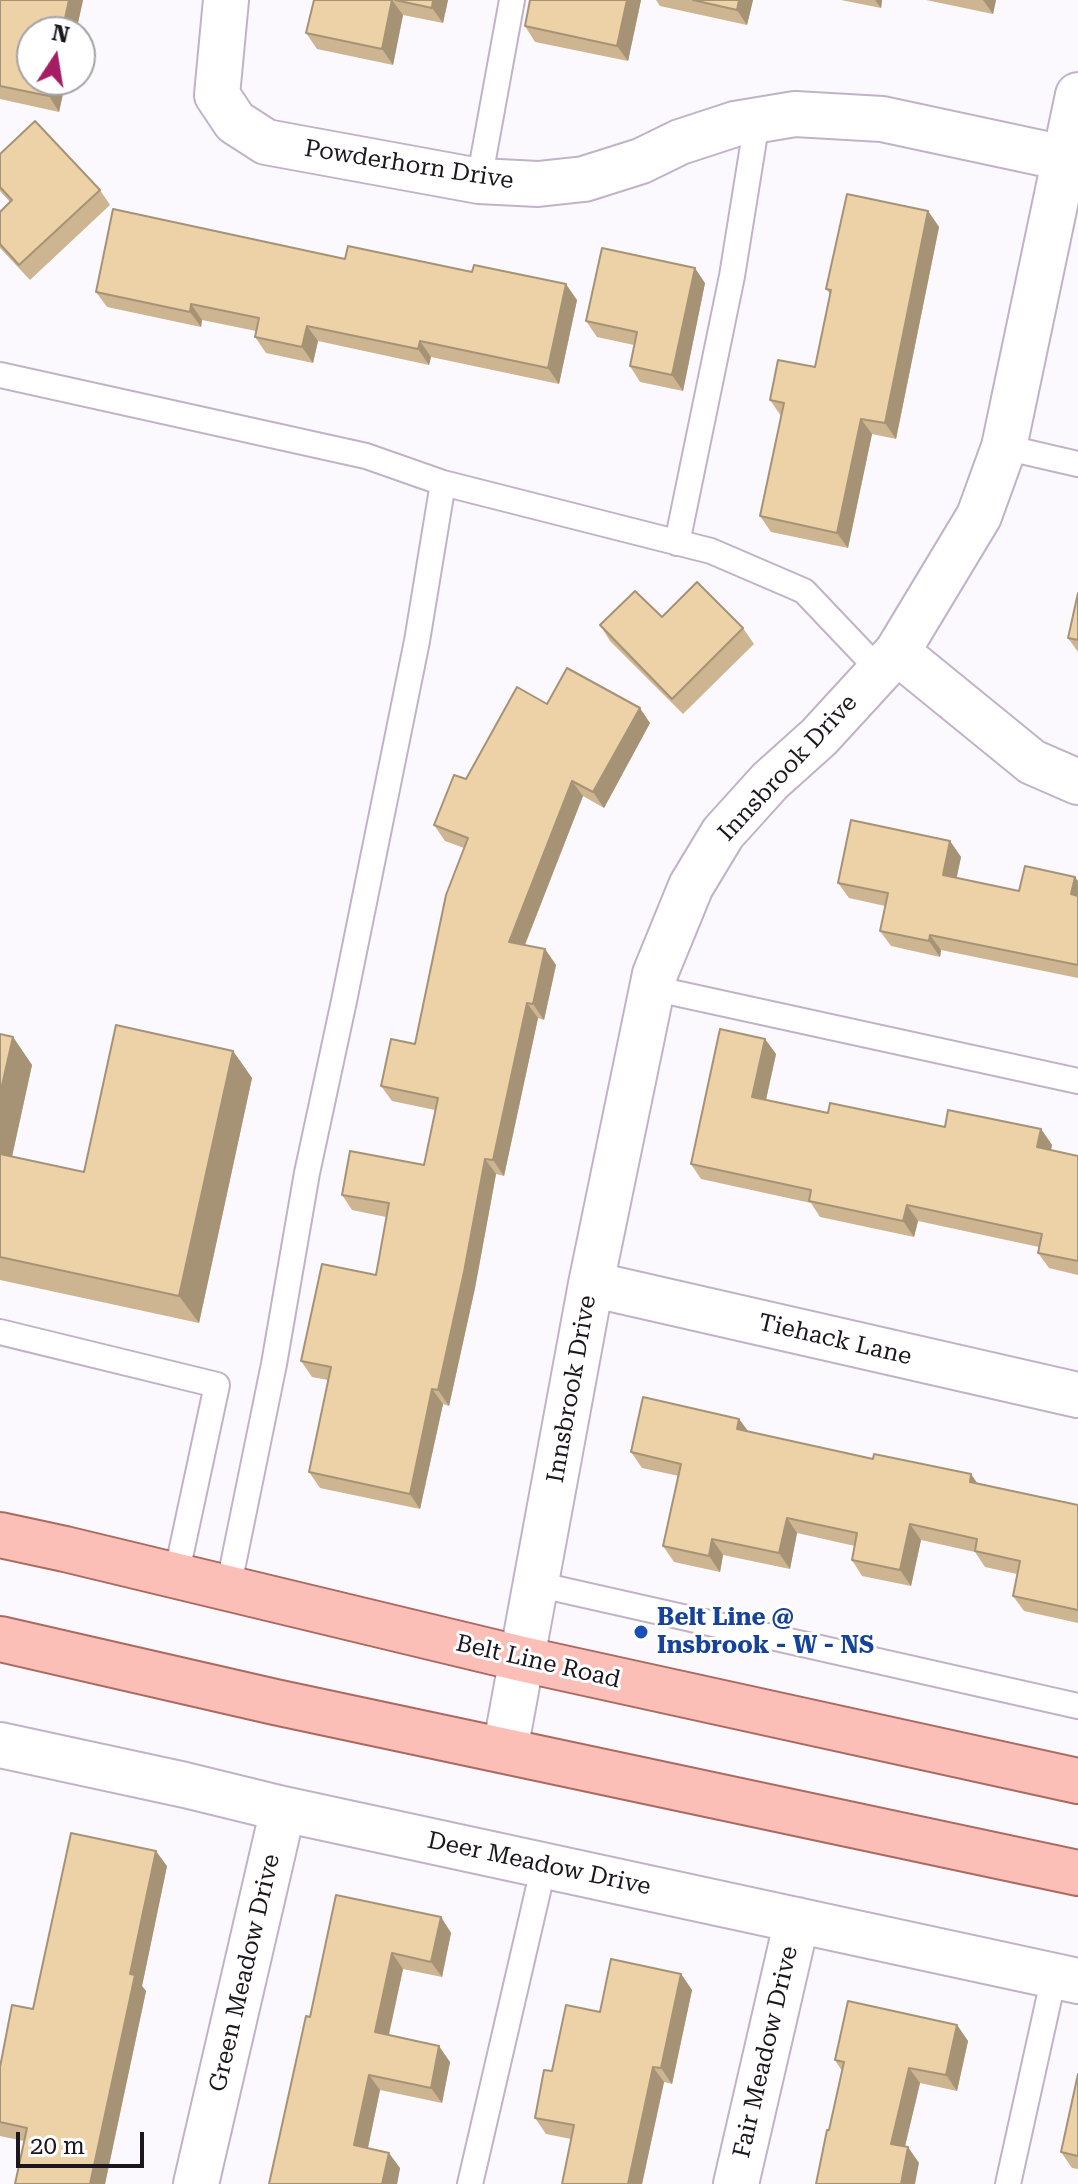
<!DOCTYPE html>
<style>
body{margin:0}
#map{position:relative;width:1078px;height:2184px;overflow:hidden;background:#fcf9fe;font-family:"Roboto Serif",serif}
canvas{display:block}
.north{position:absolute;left:16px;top:16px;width:80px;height:80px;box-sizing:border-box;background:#fff;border:2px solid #a4a2a5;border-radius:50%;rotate:12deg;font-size:22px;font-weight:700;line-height:32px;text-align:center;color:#1c161e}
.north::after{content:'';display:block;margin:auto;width:28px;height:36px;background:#a61d64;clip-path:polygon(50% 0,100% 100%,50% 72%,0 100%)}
.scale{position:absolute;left:16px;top:2132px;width:128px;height:36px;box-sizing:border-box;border:4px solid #1c161e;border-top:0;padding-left:10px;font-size:24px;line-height:28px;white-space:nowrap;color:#1c161e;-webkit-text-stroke:6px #fff;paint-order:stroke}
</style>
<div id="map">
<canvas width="1078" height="2184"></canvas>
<div class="north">N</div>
<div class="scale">20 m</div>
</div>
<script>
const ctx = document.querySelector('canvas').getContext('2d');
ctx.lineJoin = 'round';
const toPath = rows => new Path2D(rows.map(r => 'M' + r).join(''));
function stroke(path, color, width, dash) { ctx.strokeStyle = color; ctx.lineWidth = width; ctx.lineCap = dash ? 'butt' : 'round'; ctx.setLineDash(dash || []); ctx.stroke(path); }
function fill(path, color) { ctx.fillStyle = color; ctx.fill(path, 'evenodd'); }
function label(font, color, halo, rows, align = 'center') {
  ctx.font = font + ' "Roboto Serif",serif'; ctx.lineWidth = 6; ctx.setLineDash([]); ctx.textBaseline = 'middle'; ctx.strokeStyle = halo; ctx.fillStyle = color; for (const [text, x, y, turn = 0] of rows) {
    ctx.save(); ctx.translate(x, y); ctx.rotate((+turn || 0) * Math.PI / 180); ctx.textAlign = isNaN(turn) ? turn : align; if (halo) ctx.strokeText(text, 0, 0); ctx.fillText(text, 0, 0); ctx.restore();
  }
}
const service = toPath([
 [479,181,512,0],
 [0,375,366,456,443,483,711,551,804,591,880,671],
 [1004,447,1078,464],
 [677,543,732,276,757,121],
 [652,988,1078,1081],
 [0,1332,217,1385,176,1576],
 [536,1584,1078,1706],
 [228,1589,274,1364,307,1173,344,1001,417,641,443,483],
 [470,2184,544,1865],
 [1008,2184,1054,1976]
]);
const minor = toPath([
 [226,0,217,95,235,122,266,142,479,181,538,184,584,179,641,161,680,142,735,124,795,114,882,119,1078,161],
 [897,652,1032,762,1078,782],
 [591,1284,1078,1395],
 [0,1745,185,1785,283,1809,1078,1981],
 [505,1750,591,1284,655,974,691,886,723,833,770,781,819,737,897,652,979,516,1004,447,1078,95],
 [196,2184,283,1809],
 [736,2184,797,1920]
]);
const primary = toPath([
 [0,1535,65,1549,522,1659,1078,1781],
 [0,1639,275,1702,1078,1873]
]);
const wall = toPath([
 [0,0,83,0,76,32,32,32,32,80,66,80,59,112,0,99],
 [314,0,448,0,443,23,403,15,393,65,317,49,306,33],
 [530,0,641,0,628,61,535,42,525,26],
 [656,0,753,0,747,25,660,6],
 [841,0,882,0,881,8],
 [926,0,996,0,993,14],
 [0,154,100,190,110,205,30,280,0,248,0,212,10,202,0,191],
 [928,211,939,227,896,439,872,434,848,548,771,532,760,516,781,416,770,400,815,367,830,294,826,289],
 [345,259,577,300,559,384,431,357,429,365,318,341,313,363,266,353,255,337,256,331,202,320,201,327,107,307,96,292],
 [705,283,683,391,640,382,630,366,634,345,597,337,586,321],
 [1078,593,1078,652,1068,638],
 [662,617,743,628,754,644,683,714,610,641,600,625],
 [547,704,650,723,604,808,583,796,525,945,545,949,556,965,544,1020,538,1018,504,1176,496,1174,475,1288,449,1406,443,1404,420,1509,320,1488,309,1472,328,1380,312,1377,301,1361,376,1275,386,1217,352,1210,342,1195,424,1165,435,1110,392,1101,381,1086,415,1044,464,848,445,841,434,825,466,779],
 [950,841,961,857,956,878,1019,891,1078,881,1078,978,941,950,940,957,891,946,880,931,885,906,849,898,838,883],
 [0,1034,13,1037,32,1065,12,1157,84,1172,233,1051,252,1078,199,1323,0,1280],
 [765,1039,776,1054,766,1100,828,1113,945,1127,1041,1129,1052,1145,1051,1150,1078,1156,1078,1275,1049,1268,1038,1253,1039,1247,918,1221,914,1237,820,1217,811,1203,701,1179,691,1164],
 [739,1419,749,1432,1078,1505,1078,1623,1024,1611,1013,1596,1017,1574,985,1567,975,1552,921,1540,911,1586,862,1576,852,1560,855,1546,797,1533,790,1569,723,1555,720,1572,674,1562,663,1546,679,1476,642,1468,631,1452],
 [167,1866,142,1986,146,1991,105,2184,15,2184,24,2141,0,2136,0,2122,33,2009],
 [441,1917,451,1933,442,1977,403,1969,389,2035,450,2062,442,2103,380,2090,368,2148,400,2168,397,2184,269,2184,310,2017],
 [681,1974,692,1990,672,2084,664,2082,642,2184,562,2184,571,2139,546,2134,535,2118,552,2071,600,2012],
 [957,2025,968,2041,957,2091,920,2083,905,2146,919,2163,829,2130,842,2071,835,2060],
 [1078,2074,1078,2169,1072,2168,1061,2152]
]);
const shadedWall = toPath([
 [69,0,83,0,76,32,62,32],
 [392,0,403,15,393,65,382,49],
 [433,0,448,0,443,23,432,8],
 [627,0,641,0,628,61,617,46],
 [739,0,753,0,747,25,737,10],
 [875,0,882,0,881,8],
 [983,0,996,0,993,14],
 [52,80,66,80,59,112,49,96],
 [928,211,939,227,896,439,885,423],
 [695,268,705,283,683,391,672,375],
 [566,284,577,300,559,384,548,368],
 [191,304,202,320,201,327,190,312],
 [307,326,318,341,313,363,302,347],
 [420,341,431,357,429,365,418,349],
 [861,419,872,434,848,548,837,533],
 [640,708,650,723,604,808,593,792],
 [572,781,583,796,520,957,509,942],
 [950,841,961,857,954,891,943,875],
 [1075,877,1078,881,1078,904,1071,894],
 [930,935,941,950,940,957,929,941],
 [545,949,556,965,544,1020,533,1004],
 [527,1003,538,1018,504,1176,493,1160],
 [13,1037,32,1065,7,1179,0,1169,0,1094],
 [765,1039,776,1054,763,1113,752,1097],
 [233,1051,252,1078,199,1323,179,1296],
 [1041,1129,1052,1145,1048,1162,1037,1147],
 [485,1159,496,1174,475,1288,449,1406,438,1390],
 [907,1205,918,1221,914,1237,903,1221],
 [432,1389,443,1404,420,1509,410,1494],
 [739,1419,750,1434,737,1429],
 [971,1474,982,1490,970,1482],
 [787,1518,797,1533,790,1569,779,1553],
 [910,1524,921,1540,911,1586,900,1570],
 [712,1539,723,1555,720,1572,709,1556],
 [156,1851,167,1866,142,1986,146,1991,105,2184,90,2184,130,1974],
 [441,1917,451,1933,442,1977,431,1962],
 [392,1953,403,1969,386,2047,375,2032],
 [681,1974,692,1990,672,2084,661,2068],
 [957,2025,968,2041,957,2091,946,2075],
 [439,2046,450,2062,442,2103,431,2088],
 [653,2067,664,2082,642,2184,628,2184],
 [909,2068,920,2083,902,2159,891,2144],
 [369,2075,380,2090,365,2161,354,2145],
 [908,2147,919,2163,915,2184,901,2184],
 [389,2153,400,2168,397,2184,382,2184]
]);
const building = toPath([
 [0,0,69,0,62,32,32,32,32,80,52,80,49,96,0,86,0,0],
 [314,0,392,0,382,49,306,33,314,0],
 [395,0,433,0,432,8,395,0],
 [530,0,627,0,617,46,525,26,530,0],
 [693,0,739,0,737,10,693,0],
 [35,121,100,190,19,265,0,244,0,212,12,200,0,187,0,154,35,121],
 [847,194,928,211,885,423,861,419,837,533,760,516,784,403,770,400,778,360,815,367,831,290,826,289,847,194],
 [113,209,345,259,348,246,472,272,474,265,566,284,548,368,420,341,418,349,307,326,302,347,255,337,259,318,191,304,190,312,96,292,113,209],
 [602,248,695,268,672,375,630,366,637,332,586,321,602,248],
 [697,582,743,628,672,699,600,625,635,591,662,617,697,582],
 [1078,593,1078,640,1068,638,1078,593],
 [567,668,640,708,593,792,572,781,509,942,545,949,533,1004,527,1003,493,1160,485,1159,464,1272,438,1390,432,1389,410,1494,309,1472,331,1367,301,1361,322,1264,376,1275,389,1203,342,1195,350,1151,424,1165,438,1098,381,1086,391,1039,415,1044,446,895,468,838,434,825,454,775,466,779,517,687,547,704,567,668],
 [851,820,950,841,943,875,1019,891,1025,866,1075,877,1071,894,1078,896,1078,965,930,935,929,941,880,931,888,893,838,883,851,820],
 [116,1025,233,1051,179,1296,0,1257,0,1154,84,1172,116,1025],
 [720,1029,765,1039,752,1097,828,1113,830,1103,945,1127,948,1110,1041,1129,1037,1147,1078,1156,1078,1261,1038,1253,1042,1234,907,1205,903,1221,809,1201,811,1190,691,1164,720,1029],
 [0,1034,13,1037,0,1094,0,1034],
 [643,1397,739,1419,737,1429,873,1459,874,1454,971,1474,970,1482,1078,1505,1078,1610,1013,1596,1020,1561,975,1551,977,1539,910,1524,900,1570,852,1560,857,1533,787,1518,779,1553,712,1539,709,1556,663,1546,681,1464,631,1452,643,1397],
 [71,1833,156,1851,130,1974,135,1975,90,2184,15,2184,27,2128,0,2122,0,2067,12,2005,33,2009,71,1833],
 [336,1895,441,1917,431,1962,392,1953,375,2032,439,2046,431,2088,369,2075,354,2145,389,2153,382,2184,269,2184,306,2016,310,2017,336,1895],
 [611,1959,681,1974,661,2068,653,2067,628,2184,562,2184,574,2125,535,2118,544,2070,552,2071,566,2005,600,2012,611,1959],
 [848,2001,957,2025,946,2075,909,2068,891,2144,908,2147,901,2184,816,2184,827,2130,829,2130,844,2062,835,2060,848,2001],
 [1078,2074,1078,2156,1061,2152,1078,2074]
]);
const markers = [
 [641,1632,8,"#1a4fb4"]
];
const streetNames = [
 ["Powderhorn Drive",409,165,9],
 ["Innsbrook Drive",788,768,-47],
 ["Tiehack Lane",835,1340,13],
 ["Innsbrook Drive",572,1389,-80],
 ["Belt Line Road",538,1662,13],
 ["Deer Meadow Drive",539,1864,12],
 ["Green Meadow Drive",245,1973,-77],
 ["Fair Meadow Drive",766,2052,-77]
];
const transitNames = [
 ["Belt Line @",657,1618],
 ["Insbrook - W - NS",657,1646]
];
stroke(service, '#c2b2c9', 28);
stroke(minor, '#c2b2c9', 48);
stroke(primary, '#ab6962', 48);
stroke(service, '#fff', 24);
stroke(minor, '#fff', 44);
stroke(primary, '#fbbfb7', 44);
fill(wall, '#ccb590');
fill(shadedWall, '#a69376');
fill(building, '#edd2a8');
stroke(building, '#a69376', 2);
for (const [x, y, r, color] of markers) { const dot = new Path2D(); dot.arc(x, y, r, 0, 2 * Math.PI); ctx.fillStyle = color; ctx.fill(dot); stroke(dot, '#fff', 3); }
label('24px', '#1c161e', '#fff', streetNames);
label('bold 24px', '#164399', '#fff', transitNames, 'left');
</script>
